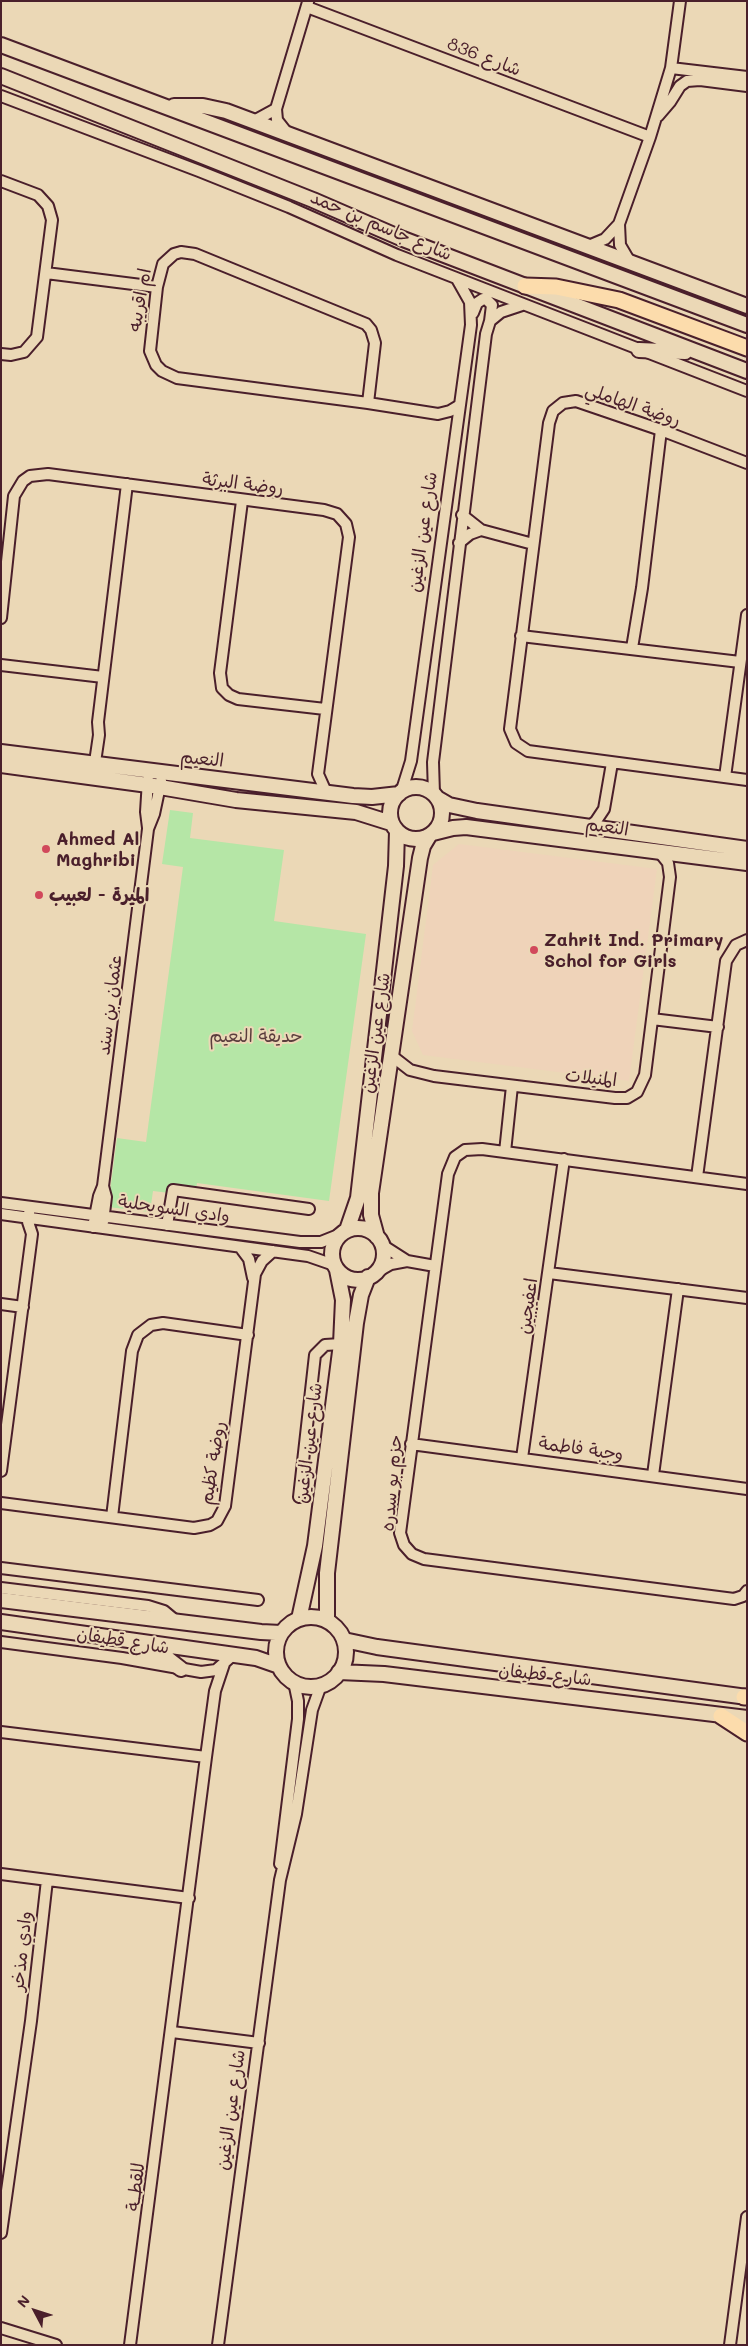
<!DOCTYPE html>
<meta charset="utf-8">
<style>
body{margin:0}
#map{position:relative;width:748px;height:2346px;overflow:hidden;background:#ebd8b6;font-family:Mali,sans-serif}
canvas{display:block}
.frame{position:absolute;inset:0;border:2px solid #4a1f2b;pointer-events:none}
.north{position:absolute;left:10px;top:2286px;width:50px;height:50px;-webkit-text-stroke:4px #ebd8b6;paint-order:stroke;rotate:310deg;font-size:14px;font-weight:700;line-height:20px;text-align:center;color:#4a1f2b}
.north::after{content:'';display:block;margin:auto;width:18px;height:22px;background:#4a1f2b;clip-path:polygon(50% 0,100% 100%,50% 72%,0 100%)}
</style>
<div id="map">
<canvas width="748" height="2346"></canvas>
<div class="frame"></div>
<div class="north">N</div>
</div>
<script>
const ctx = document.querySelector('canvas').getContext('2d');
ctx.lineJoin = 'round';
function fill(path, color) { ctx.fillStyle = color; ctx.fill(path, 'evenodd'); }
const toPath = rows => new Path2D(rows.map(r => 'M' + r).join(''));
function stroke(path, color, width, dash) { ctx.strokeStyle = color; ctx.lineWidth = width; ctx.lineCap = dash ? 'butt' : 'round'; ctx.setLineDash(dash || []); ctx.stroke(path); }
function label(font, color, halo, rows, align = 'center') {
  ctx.font = font + ' Mali,"Playpen Sans Arabic",sans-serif'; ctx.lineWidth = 4; ctx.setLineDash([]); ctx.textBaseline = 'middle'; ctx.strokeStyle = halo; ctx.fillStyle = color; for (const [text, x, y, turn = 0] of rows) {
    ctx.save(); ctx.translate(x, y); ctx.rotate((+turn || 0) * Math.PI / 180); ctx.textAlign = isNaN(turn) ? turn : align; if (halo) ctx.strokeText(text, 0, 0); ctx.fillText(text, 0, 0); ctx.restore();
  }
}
const built = toPath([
 [459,844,657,869,629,1081,423,1055,412,1031,433,865]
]);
const green = toPath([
 [170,810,193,813,190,838,284,850,274,921,366,934,329,1201,197,1183,195,1196,153,1191,150,1212,108,1207,117,1138,146,1142,183,867,162,864]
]);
const street = toPath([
 [307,7,650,137],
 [671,68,747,77],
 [1,96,199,171,289,207,397,255,747,391],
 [658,116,670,102,680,86,687,81,700,80,747,86],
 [254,121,276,109],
 [288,134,277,120,276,109,308,2],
 [1,181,38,195,48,206,52,220,37,337,24,352,11,355,1,354],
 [619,224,620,245,630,262],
 [586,247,605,239,619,224,650,137,671,68,680,1],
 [181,252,195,254,366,324,371,330,375,343,368,403,177,378,162,371,156,365,150,351,157,287,163,264,174,254,181,252],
 [46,273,157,287],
 [473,313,477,303,483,299,487,300,492,305,490,321],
 [368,403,438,414,450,411,460,405],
 [747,463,661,430,576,401,563,403,553,411,549,423,510,729,516,743,528,751,747,780],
 [242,501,220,673,222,688,229,695,238,699,325,709],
 [462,515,481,530,533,544],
 [459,543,470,534,481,530],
 [1,618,14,496,23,481,30,476,48,474,324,510,337,514,346,524,349,537,318,774,326,792],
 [521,636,740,662],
 [632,648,642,588,661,430],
 [1,665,103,677],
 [94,769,99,735,98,722,127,484],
 [725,777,747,615],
 [401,793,411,761,471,325,470,302,457,279],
 [434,794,433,762,486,334,490,321,501,312,522,305],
 [589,827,596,821,604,809,612,763],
 [148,828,146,812,148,780],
 [652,1019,718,1027],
 [392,1056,410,1070,434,1076,615,1098,627,1098,637,1092,645,1075,670,877,668,863,660,853],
 [505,1152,512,1086],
 [697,1177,726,961,736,945,747,940],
 [747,1184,482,1149,465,1150,455,1157,448,1174,400,1533,404,1545,412,1554,424,1559,734,1599,743,1596,747,1591],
 [103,1186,106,1197,103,1222],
 [1,1203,300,1242,321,1242,341,1234],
 [1,1214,308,1256,334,1265],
 [167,1225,173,1190,309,1209],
 [93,1227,99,1196,103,1186,148,829,154,814,161,781],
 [382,1245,407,1261,435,1266],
 [240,1247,249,1259,253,1278],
 [377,1272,391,1264,407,1261],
 [549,1273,747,1298],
 [1,1304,23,1307],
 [411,1444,747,1489],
 [522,1458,564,1159],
 [1,1471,32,1234,28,1222,29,1213],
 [653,1475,678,1289],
 [299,1497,315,1355,325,1345,341,1344],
 [1,1503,194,1528,210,1525,217,1521,225,1506,255,1274,262,1261,273,1251],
 [112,1517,132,1351,138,1335,151,1325,163,1323,248,1335],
 [1,1568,258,1600],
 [1,1588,148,1606,164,1611,176,1621],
 [1,1642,122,1658,201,1672,216,1670,233,1655],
 [1,1732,206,1757,130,2345],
 [206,1757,215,1691,224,1664],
 [280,1864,298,1719,298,1701,294,1682],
 [1,1874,189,1898],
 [172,2032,259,2043],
 [1,2233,31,2021,47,1880],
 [1,2328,56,2345],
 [218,2345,280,1880,296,1814,312,1710,321,1685],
 [730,2345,747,2217]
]);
const secondary = toPath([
 [1,45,747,325],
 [1,76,313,200,403,239,747,371],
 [174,106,203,106,226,111,747,306],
 [639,350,685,352],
 [1,752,353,796,372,797,399,794],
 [1,765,148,785,236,800,356,812,391,823],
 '390 813a26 26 0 1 1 52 0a26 26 0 1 1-52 0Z',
 [437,798,449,805,477,811,747,849],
 [433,833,453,828,466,827,747,863],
 '332 1254a26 26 0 1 1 52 0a26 26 0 1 1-52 0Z',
 [347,1230,358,1198,396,866,397,831],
 [377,1237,371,1215,371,1193,420,858,423,846,429,836],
 [1,1600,261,1632,281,1633],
 '276 1652a35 35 0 1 1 70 0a35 35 0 1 1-70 0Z',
 [299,1619,315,1546,341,1344,343,1300,337,1270],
 [327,1620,327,1573,356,1323,361,1295,368,1277],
 [1,1622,256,1658,279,1666],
 [344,1640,377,1647,747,1697],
 [142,1650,163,1655,181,1669],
 [339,1672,384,1674,747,1718]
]);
const primary = toPath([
 [525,286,556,287,619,300,747,348],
 [744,1697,747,1697],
 [721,1716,747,1733]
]);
const markers = [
 [46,849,5,"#d1495b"],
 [39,895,5,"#d1495b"],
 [534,950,5,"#d1495b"]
];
const streetNames = [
 ["شارع 836",484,57,21],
 ["شارع جاسم بن حمد",381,226,23],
 ["ام اقريبه",140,300,-80],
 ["روضة الهاملي",633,405,19],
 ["روضة البرثة",243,484,7],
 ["شارع عين الزغين",423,532,-82],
 ["النعيم",202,759,6],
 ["النعيم",607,827,8],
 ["عثمان بن سند",110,1005,-83],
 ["شارع عين الزغين",376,1033,-82],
 ["المنيلات",591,1078,6],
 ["وادي السويحلية",174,1209,8],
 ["اعفيجين",528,1306,-82],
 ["شارع عين الزغين",309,1443,-83],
 ["وجبة فاطمة",581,1449,8],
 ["روضة كظيم",213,1463,-81],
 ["حزم بو سدره",392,1483,-85],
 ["شارع قطيفان",123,1641,9],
 ["شارع قطيفان",545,1675,6],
 ["وادي مذخر",22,1951,-84],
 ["شارع عين الزغين",231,2110,-82],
 ["للقطــة",136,2187,-83]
];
const poiNames = [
 ["Ahmed Al",56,839],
 ["Maghribi",56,860],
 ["الميرة - لعبيب",49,895],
 ["Zahrit Ind. Primary",544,940],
 ["Schol for Girls",544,961]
];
const parkNames = [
 ["حديقة النعيم",256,1036]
];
fill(built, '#efd3b9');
fill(green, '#b5e6a6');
stroke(street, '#4a1f2b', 14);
stroke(secondary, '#4a1f2b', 18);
stroke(primary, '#4a1f2b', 19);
stroke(street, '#ebd8b6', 10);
stroke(secondary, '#ebd8b6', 14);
stroke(primary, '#fcdcac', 15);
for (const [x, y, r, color] of markers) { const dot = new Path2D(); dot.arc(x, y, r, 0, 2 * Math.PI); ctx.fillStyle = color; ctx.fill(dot); stroke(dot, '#ebd8b6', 2); }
label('18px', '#4a1f2b', '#ebd8b6', streetNames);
label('bold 18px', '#4a1f2b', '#ebd8b6', poiNames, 'left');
label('18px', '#5a3d3d', '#ebd8b6', parkNames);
</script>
